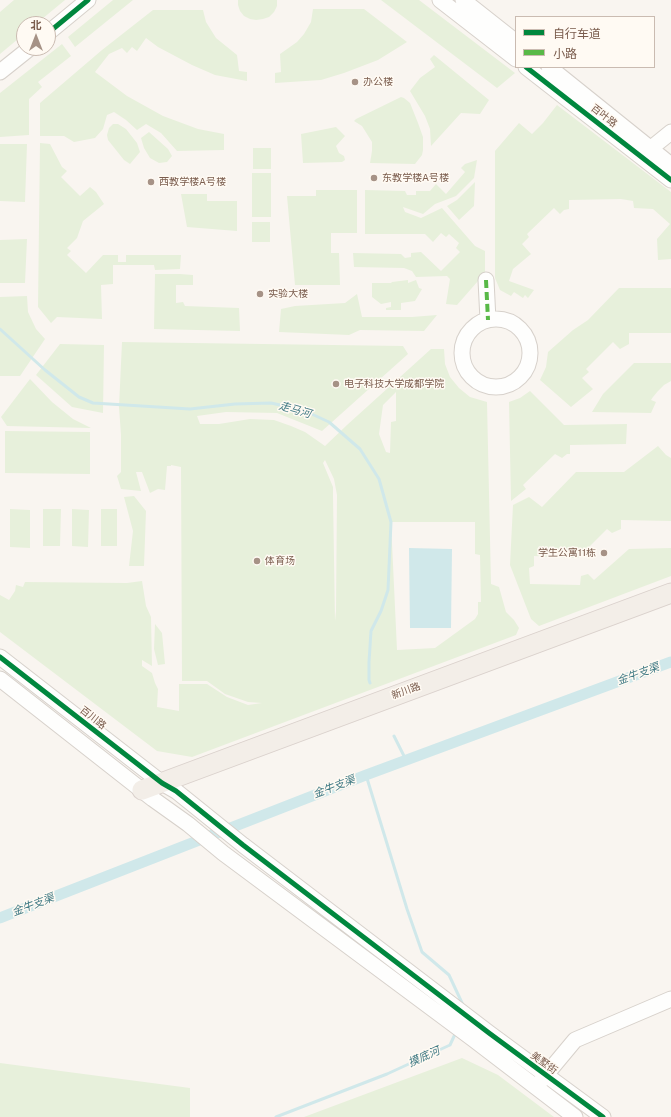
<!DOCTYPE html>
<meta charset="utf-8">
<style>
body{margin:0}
#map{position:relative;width:671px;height:1117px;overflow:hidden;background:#f9f5f0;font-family:"Public Sans","Noto Sans SC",sans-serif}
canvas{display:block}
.legend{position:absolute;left:515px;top:16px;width:140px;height:52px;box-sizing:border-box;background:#fffaf3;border:1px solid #cabbb1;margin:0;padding:5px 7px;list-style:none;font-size:12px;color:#7a5c4d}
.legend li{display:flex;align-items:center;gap:8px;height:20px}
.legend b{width:20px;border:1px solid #cabbb1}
.north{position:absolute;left:16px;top:16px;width:40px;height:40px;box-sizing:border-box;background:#fffaf3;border:1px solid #cabbb1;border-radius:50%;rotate:0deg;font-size:11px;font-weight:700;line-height:16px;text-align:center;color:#7a5c4d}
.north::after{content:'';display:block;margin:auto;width:14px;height:18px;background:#a69286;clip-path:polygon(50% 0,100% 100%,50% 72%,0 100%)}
</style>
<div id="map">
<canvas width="671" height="1117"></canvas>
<ul class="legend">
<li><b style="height:5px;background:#00873e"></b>自行车道</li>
<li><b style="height:5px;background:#58b947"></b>小路</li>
</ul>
<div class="north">北</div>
</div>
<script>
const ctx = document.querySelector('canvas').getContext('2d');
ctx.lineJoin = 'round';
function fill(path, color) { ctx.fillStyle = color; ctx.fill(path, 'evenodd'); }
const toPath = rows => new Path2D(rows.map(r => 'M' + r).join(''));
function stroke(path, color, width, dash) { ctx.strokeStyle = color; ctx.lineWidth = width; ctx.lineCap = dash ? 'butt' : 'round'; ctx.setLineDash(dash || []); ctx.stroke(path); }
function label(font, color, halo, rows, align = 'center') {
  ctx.font = font + ' "Public Sans","Noto Sans SC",sans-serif'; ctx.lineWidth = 3; ctx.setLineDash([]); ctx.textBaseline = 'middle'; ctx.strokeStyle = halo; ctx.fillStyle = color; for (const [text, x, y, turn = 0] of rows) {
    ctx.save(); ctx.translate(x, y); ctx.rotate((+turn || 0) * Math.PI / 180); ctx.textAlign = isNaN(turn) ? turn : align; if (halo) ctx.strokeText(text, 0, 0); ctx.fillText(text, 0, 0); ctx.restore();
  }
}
const green = toPath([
 [14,0,65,0,36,24,24,24,24,34,0,54,0,12],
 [113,0,133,0,75,47,68,37],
 [238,0,277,0,277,6,274,12,269,17,263,19,256,20,250,19,244,16,240,11,238,5],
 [381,0,419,0,515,73,497,88],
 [313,9,364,9,407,42,378,60,344,73,321,80,275,83,275,73,281,72,280,54,297,42,304,34,311,22],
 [153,10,203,10,206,22,216,38,237,55,239,71,247,72,247,81,215,75,192,65,158,47,146,38,137,51,132,47,127,53,122,48,109,54,95,72,127,96,163,116,198,129,224,134,224,150,177,151,161,133,146,124,137,130,126,120,114,112,107,115,103,129,95,138,74,142,64,136,40,136,40,103,102,50],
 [62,44,71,56,38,82,42,87,29,99,29,135,0,137,0,93],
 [434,55,489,100,480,114,461,113,431,146,430,129,425,116,410,91,420,78,435,67,430,59],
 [401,97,404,98,410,103,418,123,423,137,423,150,422,155,415,164,370,163,372,151,372,142,362,126,354,121,356,119],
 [557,105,671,192,671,259,658,260,657,239,670,224,653,209,634,208,633,201,621,199,569,200,569,209,564,210,560,214,554,208,527,234,529,237,522,244,531,254,513,269,509,281,534,290,528,298,525,295,523,298,514,292,511,296,500,290,495,278,495,151,519,123,532,134,543,123],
 [113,124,118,124,126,129,137,143,140,152,130,164,124,160,108,140,107,135,109,128],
 [336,127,345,136,336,146,339,153,344,156,345,160,342,162,303,163,301,134],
 [149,132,168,149,172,156,167,162,159,163,150,158,144,148,141,138],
 [40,143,50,144,62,167,67,171,61,177,80,196,90,187,96,192,104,204,83,221,77,238,67,248,71,251,67,255,86,273,103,255,118,255,118,262,126,262,126,255,181,255,180,269,155,270,154,265,113,265,113,284,101,285,102,319,57,317,51,323,38,307],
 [0,144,27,144,25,202,0,201],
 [253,148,271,148,271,169,253,169],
 [477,160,474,178,456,196,435,204,423,214,403,207,405,212,421,218,442,208,475,246,485,251,485,273,457,305,446,304,450,279,447,276,416,277,412,271,404,268,354,267,353,253,401,254,405,258,411,257,411,253,421,252,441,271,460,252,456,248,459,243,449,234,446,237,441,233,433,242,425,234,365,234,365,190,405,191,407,195,416,195,416,191,430,191,436,184,446,194,465,172,461,168,465,164],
 [252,173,271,173,271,217,252,217],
 [475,182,474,206,459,220,447,206,457,200],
 [316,190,357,190,357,233,331,233,331,253,339,253,340,285,295,285,287,196,316,196],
 [181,194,207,194,207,201,237,201,237,231,187,227],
 [252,222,270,222,270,242,252,242],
 [27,239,25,283,0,283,0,240],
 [155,274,180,274,193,275,193,285,176,285,176,303,183,302,185,306,239,308,240,331,154,329],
 [408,280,408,283,416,280,419,288,422,289,415,301,401,303,401,310,386,310,386,308,391,307,391,302,381,304,372,297,372,283,391,283,392,282],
 [619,288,671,288,671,333,629,333,629,344,620,349,613,342,586,369,589,372,582,378,593,389,571,407,540,380,546,367,548,352,573,330,588,320],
 [357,294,362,317,412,317,437,315,424,331,360,330,349,335,279,332,281,309,295,306,345,303],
 [27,296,28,312,36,329,45,339,20,376,0,376,0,297],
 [122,342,403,346,408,354,322,431,277,413,226,412,197,416,200,424,219,424,250,419,274,420,291,426,305,432,325,446,347,425,431,349,444,349,445,364,450,377,459,388,470,397,487,402,491,584,499,587,506,612,514,620,519,628,516,635,192,757,157,751,0,632,0,595,9,600,15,591,16,585,23,587,25,582,127,583,142,581,146,606,151,617,152,666,142,660,142,666,152,673,155,683,158,689,157,707,179,711,179,684,207,684,227,697,248,705,262,703,248,702,225,694,207,681,182,681,181,467,171,465,171,466,167,466,165,490,158,489,150,493,142,472,136,472,141,491,121,489,117,476,121,472,121,435,119,407],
 [396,392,396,421,391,422,390,453,386,452,379,434,383,405],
 [325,460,334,479,337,495,336,611,335,621,333,496,333,487,323,463],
 [391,522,475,522,475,554,480,555,481,602,478,602,478,614,475,619,435,648,397,650],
 [60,344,104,345,103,413,72,407,36,375],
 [634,363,671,363,671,381,664,385,658,391,653,397,651,400,656,402,651,413,592,412,603,394],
 [30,379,52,402,73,419,91,428,7,426,1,417],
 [530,391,564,425,627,424,626,444,570,445,570,454,567,454,562,458,555,454,523,485,526,489,511,501,509,402,520,398],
 [5,431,90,432,90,474,5,473],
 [658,446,666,455,671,458,671,521,621,520,621,529,612,533,607,529,578,558,534,556,534,566,529,568,530,584,580,585,581,576,588,574,594,580,629,549,671,548,671,576,539,626,531,619,510,565,513,505,529,497,542,507,576,472,624,472],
 [134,496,146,511,144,566,129,566,133,531,124,497],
 [10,509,30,510,30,548,10,547],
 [43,509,61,509,60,546,43,546],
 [72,509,89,510,88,547,72,546],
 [101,509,117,509,117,546,101,546],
 [155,624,162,633,165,664,158,665,154,649],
 [462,1058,498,1075,554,1117,304,1117],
 [0,1063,190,1088,190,1117,0,1117]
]);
const water = toPath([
 [409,548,452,549,451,628,410,628]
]);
const stream = toPath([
 [0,329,45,370,79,397,93,403,190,409,235,404,271,403,303,410,329,422,360,449,379,479,391,522,388,590,381,611,371,631,369,662,369,680,370,683],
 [394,736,406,760],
 [366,775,407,909,422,952,449,975,463,1005],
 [276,1117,387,1074,450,1045,456,1032]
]);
const canal = toPath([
 [0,918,366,775,671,662]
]);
const minor = toPath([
 [440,0,516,59],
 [463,0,516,42],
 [48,33,88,0],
 [526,67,671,180],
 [549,67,671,165],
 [0,72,30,48],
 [645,156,650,149,671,132],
 [486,280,488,320],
 '462 353a34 34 0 1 1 68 0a34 34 0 1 1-68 0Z',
 [0,657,162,783,176,791,243,845,489,1033,603,1117],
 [0,679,153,799,188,824,223,853,473,1039,575,1117],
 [540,1082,575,1040,671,999]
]);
const major = toPath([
 [142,790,671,593]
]);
const quiet = toPath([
 [486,280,488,320]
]);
const cycleway = toPath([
 [48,33,88,0],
 [526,67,671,180],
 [0,657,162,783,176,791,243,845,489,1033,603,1117]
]);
const markers = [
 [355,82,4,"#a69286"],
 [374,178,4,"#a69286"],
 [151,182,4,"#a69286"],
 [260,294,4,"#a69286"],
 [336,384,4,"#a69286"],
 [604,553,4,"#a69286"],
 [257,561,4,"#a69286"]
];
const poiNames = [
 ["办公楼",363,82],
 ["东教学楼A号楼",382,178],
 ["西教学楼A号楼",159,182],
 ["实验大楼",268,294],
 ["电子科技大学成都学院",344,384],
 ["学生公寓11栋",596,553,"right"],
 ["体育场",265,561]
];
const streetNames = [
 ["百叶路",604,116,38],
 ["新川路",406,691,-20],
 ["百川路",93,718,38],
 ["美墅街",544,1063,36]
];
const waterNames = [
 ["走马河",295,410,16],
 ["金牛支渠",638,674,-20],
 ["金牛支渠",334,787,-21],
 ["金牛支渠",33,905,-21],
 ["摸底河",424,1057,-24]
];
fill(green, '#e7f0db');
fill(water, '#d0e8ea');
stroke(stream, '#d0e8ea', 3);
stroke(canal, '#d0e8ea', 11);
stroke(minor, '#d7d1cb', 17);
stroke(major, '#dad1cc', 21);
stroke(minor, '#fefefd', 15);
stroke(major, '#f3eee8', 19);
stroke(quiet, '#58b947', 4, [8, 4]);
stroke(cycleway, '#00873e', 5);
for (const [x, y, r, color] of markers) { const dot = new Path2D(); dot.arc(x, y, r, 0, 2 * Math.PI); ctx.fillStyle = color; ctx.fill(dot); stroke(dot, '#fffaf3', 1.5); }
label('10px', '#7a5c4d', '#fffaf3', poiNames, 'left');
label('10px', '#7a5c4d', '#fffaf3', streetNames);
label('italic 11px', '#437c86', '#fffaf3', waterNames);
</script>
